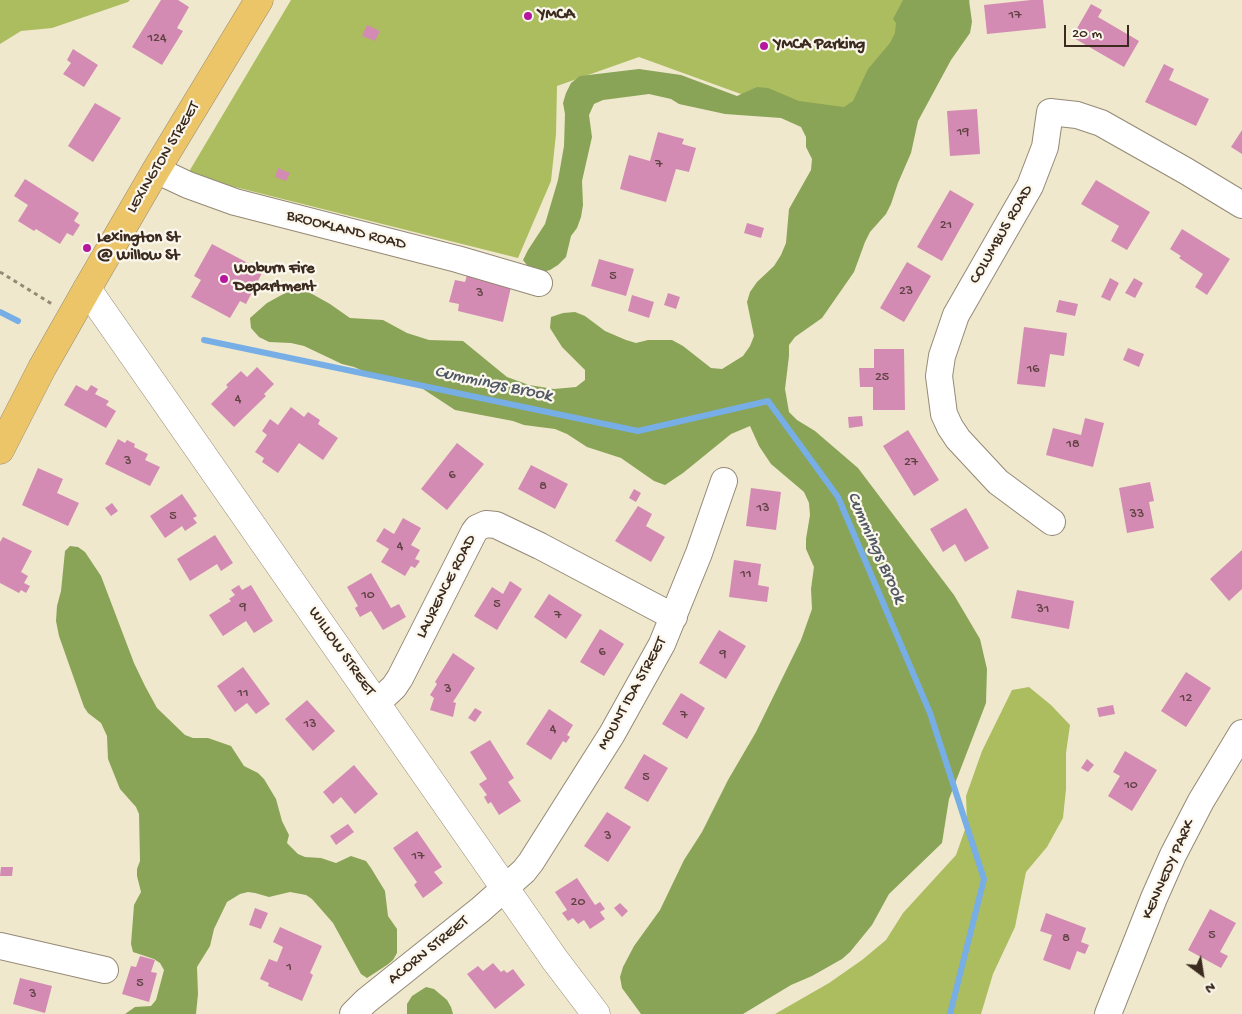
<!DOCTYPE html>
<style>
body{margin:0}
#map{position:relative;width:1242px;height:1014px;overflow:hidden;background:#efe8cd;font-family:"Gochi Hand",sans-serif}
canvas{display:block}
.north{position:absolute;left:1177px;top:949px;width:50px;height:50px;-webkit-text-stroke:4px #fbf7ec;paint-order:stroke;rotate:149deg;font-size:14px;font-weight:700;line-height:20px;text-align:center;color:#3b2a1e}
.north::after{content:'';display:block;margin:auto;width:18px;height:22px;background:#3b2a1e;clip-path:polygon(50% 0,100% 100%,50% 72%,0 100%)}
.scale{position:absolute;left:1064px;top:25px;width:65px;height:22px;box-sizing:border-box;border:2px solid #3b2a1e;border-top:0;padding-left:6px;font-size:15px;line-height:18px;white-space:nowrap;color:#3b2a1e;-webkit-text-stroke:4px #fbf7ec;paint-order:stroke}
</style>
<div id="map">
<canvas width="1242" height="1014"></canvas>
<div class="north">N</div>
<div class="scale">20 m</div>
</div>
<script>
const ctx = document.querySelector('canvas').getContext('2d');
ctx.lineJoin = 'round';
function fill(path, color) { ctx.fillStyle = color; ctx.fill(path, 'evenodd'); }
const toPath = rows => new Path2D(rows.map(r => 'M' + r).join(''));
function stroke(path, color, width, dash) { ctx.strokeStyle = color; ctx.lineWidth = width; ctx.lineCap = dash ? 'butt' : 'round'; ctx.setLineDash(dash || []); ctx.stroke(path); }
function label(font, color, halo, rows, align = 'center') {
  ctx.font = font + ' "Gochi Hand",sans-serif'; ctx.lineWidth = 4.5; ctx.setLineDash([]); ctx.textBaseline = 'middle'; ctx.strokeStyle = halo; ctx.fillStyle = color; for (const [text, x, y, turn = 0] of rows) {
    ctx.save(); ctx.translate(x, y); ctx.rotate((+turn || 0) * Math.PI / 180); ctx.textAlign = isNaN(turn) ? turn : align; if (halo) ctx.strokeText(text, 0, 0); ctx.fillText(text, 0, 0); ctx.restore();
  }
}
const green = toPath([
 [0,0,130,0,128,2,52,28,21,31,0,44],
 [291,0,970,0,829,126,639,57,557,86,556,134,551,181,518,258,187,175],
 [1029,687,1051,705,1070,725,1066,753,1066,789,1063,818,1047,847,1026,872,1015,927,993,974,981,1014,775,1014,829,983,862,960,886,940,903,913,956,855,967,824,966,796,982,751,1012,690]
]);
const forest = toPath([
 [903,0,969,0,972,22,970,33,951,60,918,121,911,153,898,183,891,204,886,214,870,232,865,242,854,272,822,318,795,337,789,345,789,356,785,389,789,412,797,420,815,431,858,468,954,595,980,639,987,669,986,703,949,799,942,843,889,894,872,925,850,952,842,959,812,976,791,985,743,1014,641,1014,622,988,620,977,623,967,634,946,660,910,684,860,702,832,728,780,756,732,801,640,812,609,811,589,814,567,806,549,806,539,810,515,809,503,804,492,771,464,759,446,750,426,731,434,683,473,665,485,654,481,621,458,587,447,567,434,555,429,524,425,513,421,455,410,420,387,384,380,354,367,342,364,304,346,291,343,269,342,259,337,251,328,250,318,267,303,298,286,330,304,350,318,383,320,407,333,429,340,463,341,507,377,529,385,554,389,576,387,585,380,585,370,562,347,550,328,551,317,563,313,575,312,585,316,605,331,626,340,636,343,648,340,672,340,683,346,711,368,722,369,743,356,750,346,754,336,747,302,750,292,757,282,774,266,781,255,786,243,789,209,811,170,812,159,806,147,806,137,801,127,781,118,725,114,679,104,671,99,649,94,603,100,594,104,589,115,592,137,582,181,583,205,581,217,577,228,571,236,566,257,558,265,550,270,540,273,530,269,523,260,528,250,545,224,558,180,564,146,565,114,563,103,566,93,571,83,580,76,639,69,681,75,737,96,757,87,768,88,799,101,844,107,853,101,868,69,890,43,895,33,896,23,893,19],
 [70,546,78,547,85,552,101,576,134,663,145,686,157,708,185,735,193,738,208,738,231,746,244,766,258,773,264,779,276,799,282,821,289,835,287,843,298,854,305,857,321,858,336,863,351,856,366,861,371,868,385,891,388,916,397,929,397,953,393,960,387,965,367,978,361,974,333,923,312,899,306,895,290,892,269,897,255,893,248,892,240,894,227,902,214,929,210,946,197,967,198,994,196,1014,125,1014,135,1007,151,1006,156,1000,164,970,160,963,154,959,133,952,131,944,134,905,141,892,137,876,137,869,140,861,139,814,136,807,120,789,108,759,107,736,101,723,88,713,84,707,59,636,56,621,57,606,61,591,65,551],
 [426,987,434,989,447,1000,451,1007,453,1014,407,1014,407,1004,412,996]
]);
const stream = toPath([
 [0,312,18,321],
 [204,340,638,431,768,401,838,497,930,713,984,879,950,1014]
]);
const building = toPath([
 [161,0,178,0,189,7,177,28,183,31,162,65,132,47],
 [1031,0,1043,0,1046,28,987,34,984,5],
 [1091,4,1102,10,1098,17,1139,41,1124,67,1072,37],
 [367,25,380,31,375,41,362,36],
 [73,49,98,65,84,87,63,74,71,63,67,60],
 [1164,64,1174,69,1169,80,1209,99,1196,126,1145,102],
 [95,103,121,118,93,162,68,146],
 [977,109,980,154,950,156,947,111],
 [1242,130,1242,154,1231,147],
 [658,132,684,139,682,144,696,148,689,172,676,169,666,202,620,189,629,155,650,161],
 [278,168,290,173,286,181,275,177],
 [25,179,79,213,74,221,80,225,73,236,67,233,60,244,36,229,34,231,18,221,28,205,14,196],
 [1096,180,1150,212,1127,250,1111,241,1119,226,1081,204],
 [950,190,974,204,942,261,917,247],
 [747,223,764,228,761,238,744,233],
 [1182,229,1230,259,1207,295,1195,287,1203,274,1179,258,1181,256,1170,249],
 [212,244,263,271,246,304,240,301,230,318,191,297,201,280,194,276],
 [599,259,634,269,626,296,591,286],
 [907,262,931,276,904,322,880,308],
 [467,275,511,287,503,322,458,311,459,304,449,302,455,280,465,282],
 [1110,278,1119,283,1110,301,1101,297],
 [1134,278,1143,283,1135,298,1125,293],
 [668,293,680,297,676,309,664,305],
 [632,295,654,302,649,318,628,311],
 [1059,300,1078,304,1075,316,1056,312],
 [1024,327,1067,333,1064,356,1050,354,1045,387,1017,384],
 [1128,348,1144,354,1139,367,1123,360],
 [874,349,904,349,905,410,873,410,873,387,860,387,859,368,874,368],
 [257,367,274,384,264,394,266,396,234,427,211,404,228,387,226,385,241,371,247,377],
 [76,385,87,391,91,385,98,389,95,394,109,401,106,405,116,411,106,428,64,405],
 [291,407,304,417,308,412,320,420,318,424,338,438,323,460,299,443,278,473,262,462,264,458,255,452,267,435,262,431,270,419,278,425],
 [862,416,863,426,849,428,848,417],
 [1085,418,1104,423,1093,467,1046,455,1053,428,1081,435],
 [908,430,939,480,914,496,883,446],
 [118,439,125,443,127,440,135,444,134,447,148,454,145,460,160,467,150,486,105,464],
 [457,443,484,464,447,510,421,489],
 [531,465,568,484,555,509,518,489],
 [38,468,63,479,57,493,79,503,68,526,22,505],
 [1150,482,1154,501,1149,502,1154,528,1127,533,1119,488],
 [751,488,781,492,776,530,746,526],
 [634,489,641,493,636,502,629,498],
 [182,494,197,516,193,518,197,523,185,531,182,526,165,538,150,516],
 [112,503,118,511,111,516,105,508],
 [638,506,652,514,646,526,665,537,651,562,615,541],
 [966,508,989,548,965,562,955,544,943,552,930,529],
 [403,518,421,528,411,545,420,550,415,559,420,561,415,568,411,566,405,576,381,562,389,549,376,541,384,528,394,534],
 [215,535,233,563,221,571,217,564,190,581,177,559],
 [3,537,32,551,21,572,28,576,24,583,30,586,26,593,21,590,19,593,0,583,0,542],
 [1242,550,1242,589,1229,601,1210,579],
 [734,560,761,564,758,585,769,587,767,602,729,597],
 [371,573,391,608,399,604,406,617,383,630,371,611,360,617,355,608,358,606,347,587],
 [510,581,522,589,497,630,474,616,492,587,503,594],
 [239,585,242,590,251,585,273,621,254,633,246,621,223,636,209,615,231,601,229,599,235,595,231,590],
 [1017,590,1074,601,1069,629,1011,618],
 [549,594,582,615,566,639,534,617],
 [600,629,624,644,604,676,580,662],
 [719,630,746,646,726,679,699,663],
 [453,653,475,668,453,702,456,703,453,717,430,710,434,698,430,695,437,684,435,682],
 [243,667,270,704,256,714,247,703,235,712,217,686],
 [1186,672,1211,688,1186,727,1161,711],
 [681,693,705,708,687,739,662,724],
 [307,700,335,731,313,751,285,719],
 [1113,705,1115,714,1099,717,1097,708],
 [475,708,482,712,475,722,468,718],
 [549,709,573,725,567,735,570,737,566,743,563,741,551,760,526,744],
 [490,740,514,778,508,782,521,801,499,815,491,802,488,804,484,797,487,795,479,784,487,779,470,752],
 [1125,751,1157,770,1132,811,1108,796,1120,776,1113,772],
 [644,754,668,768,648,802,624,788],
 [1087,759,1094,765,1088,772,1081,768],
 [354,765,378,794,355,814,341,797,333,804,323,792],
 [607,812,631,827,608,862,584,846],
 [348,824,354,832,336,845,330,836],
 [417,831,442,867,434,872,443,883,423,898,414,885,417,882,393,848],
 [1,867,13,867,12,876,0,876],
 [577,878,595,905,600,902,605,909,600,912,605,919,590,929,584,920,578,924,573,918,568,921,562,913,567,910,555,892],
 [620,903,628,911,622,917,614,908],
 [255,908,268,913,261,929,249,925],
 [1210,909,1236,923,1220,952,1228,956,1221,968,1188,950],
 [1046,913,1086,928,1081,942,1089,945,1085,954,1077,951,1070,970,1043,960,1052,935,1040,931],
 [280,927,322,946,310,973,313,975,302,1001,268,986,269,983,260,979,269,959,277,962,283,947,273,942],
 [140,956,155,960,151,972,157,973,149,1002,122,994,131,966,136,967],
 [493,963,501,972,504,970,507,973,513,969,525,985,495,1009,467,974,478,966,483,971],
 [20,978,52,986,45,1013,13,1004]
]);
const path = toPath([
 [0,272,52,304]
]);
const minor = toPath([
 [156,170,188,185,235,202,457,259,539,283],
 [1052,522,998,482,958,439,950,427,944,414,939,376,942,356,956,315,1030,186,1045,147,1050,112,1077,115,1101,123,1186,171,1242,205],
 [377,703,394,687,400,678,474,532,477,528,486,524,496,525,540,546,674,617],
 [0,946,105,970],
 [353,1014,366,1001,480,910,524,871,531,862,612,734,662,644,699,553,724,481],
 [1108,1014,1154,898,1173,855,1201,801,1242,733]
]);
const tertiary = toPath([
 [87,289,555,960,596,1014]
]);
const primary = toPath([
 [0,450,42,368,87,289,156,170,259,0]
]);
const markers = [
 [528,16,5,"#b5179e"],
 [764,46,5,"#b5179e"],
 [87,248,5,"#b5179e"],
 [224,279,5,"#b5179e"]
];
const numberNames = [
 ["17",1015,16],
 ["124",157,39],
 ["19",963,133],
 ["7",659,165],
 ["21",946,226],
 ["5",613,277],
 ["23",906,292],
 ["3",480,294],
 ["16",1033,370],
 ["25",882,378],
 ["4",238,400],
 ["18",1073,445],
 ["3",128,462],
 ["27",911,463],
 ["6",452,476],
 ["8",543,487],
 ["13",763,509],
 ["33",1137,515],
 ["5",173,517],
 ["4",400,547],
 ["11",746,575],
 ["10",368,596],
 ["5",497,605],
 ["9",243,608],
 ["31",1043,610],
 ["7",558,616],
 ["6",602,653],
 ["9",723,655],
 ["3",448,690],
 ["11",243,694],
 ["12",1186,699],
 ["7",684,716],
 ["13",310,725],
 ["4",553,730],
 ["5",646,778],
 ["10",1131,786],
 ["3",608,837],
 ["17",418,857],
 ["20",578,903],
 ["5",1212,936],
 ["8",1066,939],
 ["1",289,968],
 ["5",140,984],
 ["3",33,995]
];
const poiNames = [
 ["YMCA",538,16],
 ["YMCA Parking",774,46],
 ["Lexington St",97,239],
 ["@ Willow St",97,257],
 ["Woburn Fire",234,270],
 ["Department",234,288]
];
const streetNames = [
 ["LEXINGTON STREET",164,158,-59],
 ["BROOKLAND ROAD",346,231,14],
 ["COLUMBUS ROAD",1002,235,-60],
 ["LAURENCE ROAD",447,587,-63],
 ["WILLOW STREET",341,652,55],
 ["MOUNT IDA STREET",633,694,-61],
 ["KENNEDY PARK",1169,870,-66],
 ["ACORN STREET",429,951,-39]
];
const waterNames = [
 ["Cummings Brook",493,385,12],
 ["Cummings Brook",875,548,66]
];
fill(green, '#acbd60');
fill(forest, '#89a456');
stroke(stream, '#77aee6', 6);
fill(building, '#d38bb3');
stroke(minor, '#958976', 28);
stroke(tertiary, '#958976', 29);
stroke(primary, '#958976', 29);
stroke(path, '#958976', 3, [4, 4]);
stroke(minor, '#fff', 26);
stroke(tertiary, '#fff', 28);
stroke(primary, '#edc569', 28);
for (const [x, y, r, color] of markers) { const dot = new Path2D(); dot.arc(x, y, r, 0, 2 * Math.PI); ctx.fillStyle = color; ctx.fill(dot); stroke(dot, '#fbf7ec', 2); }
label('14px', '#614243', null, numberNames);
label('bold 16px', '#3b2a1e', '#fbf7ec', poiNames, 'left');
label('16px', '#3b2a1e', '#fbf7ec', streetNames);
label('italic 18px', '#505864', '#fbf7ec', waterNames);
</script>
